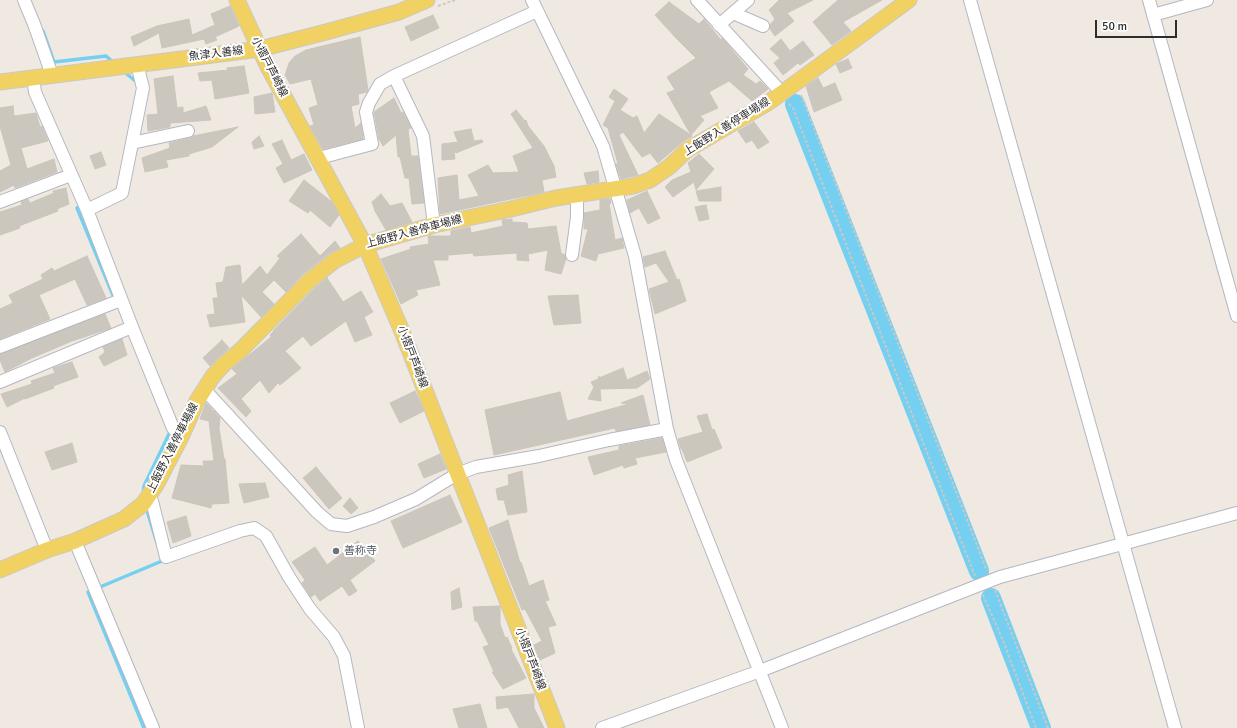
<!DOCTYPE html>
<meta charset="utf-8">
<style>
body{margin:0}
#map{position:relative;width:1237px;height:728px;overflow:hidden;background:#efe9e1;font-family:Signika,sans-serif}
canvas{display:block}
.scale{position:absolute;left:1095px;top:20px;width:82px;height:18px;box-sizing:border-box;border:2px solid #2e2e2e;border-top:0;padding-left:5px;font-size:12px;line-height:14px;white-space:nowrap;color:#2e2e2e;-webkit-text-stroke:3px #fff;paint-order:stroke}
</style>
<div id="map">
<canvas width="1237" height="728"></canvas>
<div class="scale">50 m</div>
</div>
<script>
const ctx = document.querySelector('canvas').getContext('2d');
ctx.lineJoin = 'round';
const toPath = rows => new Path2D(rows.map(r => 'M' + r).join(''));
function stroke(path, color, width, dash) { ctx.strokeStyle = color; ctx.lineWidth = width; ctx.lineCap = dash ? 'butt' : 'round'; ctx.setLineDash(dash || []); ctx.stroke(path); }
function fill(path, color) { ctx.fillStyle = color; ctx.fill(path, 'evenodd'); }
function label(font, color, halo, rows, align = 'center') {
  ctx.font = font + ' Signika,"Noto Sans JP",sans-serif'; ctx.lineWidth = 4; ctx.setLineDash([]); ctx.textBaseline = 'middle'; ctx.strokeStyle = halo; ctx.fillStyle = color; for (const [text, x, y, turn = 0] of rows) {
    ctx.save(); ctx.translate(x, y); ctx.rotate((+turn || 0) * Math.PI / 180); ctx.textAlign = isNaN(turn) ? turn : align; if (halo) ctx.strokeText(text, 0, 0); ctx.fillText(text, 0, 0); ctx.restore();
  }
}
const stream = toPath([
 [43,31,54,62,106,56,114,63],
 [123,71,138,83],
 [84,206,77,208,115,300],
 [143,495,144,486,170,432,169,429],
 [146,507,157,543],
 [144,728,88,592,162,561,161,558]
]);
const river = toPath([
 [795,104,979,571],
 [991,598,1041,728]
]);
const building = toPath([
 [779,0,813,0,787,13,794,21,775,36,770,29,770,25,775,19,769,10,779,0],
 [838,0,882,0,843,22,851,31,832,45,813,22,838,0],
 [669,2,699,24,704,19,721,40,722,38,748,69,743,75,756,84,760,81,768,89,752,101,729,81,709,92,718,108,700,116,704,120,691,135,692,136,681,143,658,163,650,153,642,157,623,132,619,135,638,175,621,179,616,164,618,164,608,128,603,125,615,101,609,97,614,89,628,99,620,110,633,118,637,116,644,133,659,114,691,135,667,93,675,90,667,77,696,58,675,37,655,15,669,2],
 [230,6,239,26,215,37,217,40,206,44,204,39,162,48,159,33,134,46,131,37,157,26,189,19,192,35,215,25,211,14,230,6],
 [433,15,439,28,411,41,405,27,433,15],
 [360,37,368,90,367,92,358,94,359,104,351,106,355,128,361,123,363,139,323,149,310,126,314,125,309,108,318,105,311,79,290,84,285,75,289,63,295,56,306,50,360,37],
 [781,39,790,51,803,41,814,55,800,65,798,63,783,75,774,63,780,58,770,49,781,39],
 [848,59,852,68,840,73,836,64,848,59],
 [244,66,249,93,215,99,212,80,200,81,198,73,228,70,227,68,244,66],
 [173,76,177,108,183,107,183,113,206,106,211,120,170,123,170,127,148,131,147,115,158,114,154,79,173,76],
 [818,78,823,88,835,83,842,100,814,112,806,86,818,78],
 [272,93,275,112,255,114,254,97,272,93],
 [394,98,401,113,403,112,411,128,408,129,411,156,418,156,424,203,412,204,409,178,405,178,400,157,398,157,396,135,383,146,379,139,374,112,394,98],
 [13,106,14,116,36,113,40,127,42,126,48,141,21,148,27,169,54,159,57,172,15,188,14,185,0,192,0,171,11,165,0,126,0,108,13,106],
 [516,110,525,121,526,120,528,126,544,146,554,166,556,177,542,180,544,192,440,214,438,178,457,175,459,200,479,196,468,175,488,165,493,173,519,172,513,156,533,148,511,114,516,110],
 [754,122,769,142,758,149,752,140,746,143,738,131,754,122],
 [238,127,212,147,189,154,189,156,166,160,168,167,145,172,142,158,170,148,169,143,190,138,193,136,238,127],
 [471,129,474,141,482,140,483,142,456,153,454,150,455,159,442,160,442,144,458,142,454,132,471,129],
 [259,136,264,146,254,149,252,142,259,136],
 [282,140,291,160,304,154,312,170,284,183,276,168,283,164,272,144,282,140],
 [101,152,106,165,95,169,90,156,101,152],
 [699,154,714,169,696,190,694,182,673,197,665,187,672,180,691,172,688,163,699,154],
 [598,171,599,182,587,184,584,173,598,171],
 [304,180,332,202,339,215,330,227,310,210,308,213,289,201,304,180],
 [721,187,721,201,699,201,696,191,721,187],
 [66,188,69,204,57,209,58,211,19,226,20,228,0,235,0,212,22,205,21,202,28,199,30,203,54,193,53,191,66,188],
 [647,191,660,218,648,224,639,208,630,213,627,200,647,191],
 [381,194,390,206,402,203,412,222,386,230,375,211,372,202,381,194],
 [610,199,611,203,609,204,615,240,622,238,624,248,598,254,596,261,581,256,588,229,584,229,584,213,600,210,600,200,610,199],
 [706,205,709,219,699,221,695,207,706,205],
 [512,219,512,222,527,223,528,229,556,226,561,253,565,255,566,259,561,274,545,270,548,250,528,254,529,261,517,260,517,253,474,256,473,253,448,255,448,260,433,260,440,285,416,290,418,295,401,304,381,259,411,249,410,247,429,244,428,236,451,236,451,231,470,227,471,233,503,226,502,220,512,219],
 [301,234,320,256,335,241,340,248,328,254,303,274,286,292,274,280,262,292,274,304,261,317,241,295,245,322,210,327,207,315,215,314,213,298,218,298,216,283,223,282,226,267,240,265,242,285,260,266,267,275,280,258,277,256,301,234],
 [665,251,677,280,679,279,686,301,655,314,649,289,669,282,656,263,645,267,643,257,665,251],
 [87,256,106,298,87,305,75,279,39,295,50,319,0,339,0,309,13,303,9,295,43,279,41,275,52,268,54,271,87,256],
 [327,278,343,302,361,291,373,312,364,317,372,335,355,342,346,321,311,346,303,336,285,351,301,368,280,385,278,383,269,393,260,380,241,399,251,411,246,417,218,388,237,374,232,369,271,337,270,335,274,331,273,331,315,288,327,278],
 [578,295,581,323,554,325,548,296,578,295],
 [105,314,111,328,72,341,32,358,5,372,0,360,0,354,105,314],
 [122,339,127,355,104,366,99,357,105,352,103,347,122,339],
 [222,340,229,348,210,366,203,358,222,340],
 [72,362,78,377,53,386,54,388,25,399,25,398,7,407,1,394,32,384,31,381,55,373,53,368,72,362],
 [623,368,627,380,647,371,650,379,637,388,600,389,601,401,588,399,594,387,591,382,598,379,599,376,599,378,623,368],
 [415,391,424,411,400,423,390,403,415,391],
 [560,392,567,421,629,404,621,403,643,395,650,425,616,431,615,428,494,455,485,410,560,392],
 [206,403,212,409,211,410,214,411,220,418,219,428,224,459,225,459,229,503,212,504,211,508,172,498,181,465,204,466,203,461,214,461,209,421,200,419,206,403],
 [707,414,712,430,714,429,722,448,687,462,682,449,681,449,678,439,703,432,697,416,707,414],
 [662,438,666,452,635,458,637,464,624,468,623,465,594,475,588,457,619,450,619,446,662,438],
 [72,443,77,462,52,470,45,452,72,443],
 [440,454,446,469,424,478,418,464,440,454],
 [316,467,342,498,329,509,303,478,316,467],
 [522,471,527,512,508,515,504,500,498,500,496,489,509,485,508,475,522,471],
 [265,483,269,497,244,503,239,484,265,483],
 [450,495,462,522,403,548,391,521,450,495],
 [350,498,358,508,351,514,343,506,350,498],
 [186,516,191,536,173,543,167,522,186,516],
 [508,520,520,563,521,562,529,586,543,580,549,600,545,601,556,625,548,627,555,653,540,660,534,645,542,641,525,609,522,610,489,528,508,520],
 [358,541,375,561,350,580,357,591,349,596,342,586,320,601,315,594,311,597,302,583,305,580,292,562,315,547,327,565,358,541],
 [459,588,462,607,452,610,451,592,459,588],
 [500,606,500,624,505,638,507,637,512,648,511,649,526,678,503,689,492,672,494,672,483,647,489,645,477,621,475,621,473,607,500,606],
 [534,694,534,708,544,728,519,728,508,707,497,709,496,697,534,694],
 [480,704,487,728,459,728,453,709,480,704]
]);
const path = toPath([
 [438,6,455,0],
 [801,95,987,571],
 [789,104,793,108,975,576],
 [995,590,1048,728],
 [983,595,1002,638,1036,728]
]);
const minor = toPath([
 [24,0,34,24,52,75],
 [532,0,603,146,635,256,667,429,676,460,782,728],
 [697,0,782,93],
 [970,0,1175,728],
 [1149,0,1237,316],
 [733,13,763,26],
 [1153,15,1207,0],
 [719,25,748,0],
 [33,77,35,92,87,210,132,327,173,428,181,437],
 [132,143,188,131],
 [319,158,372,144,366,112,369,103,380,84,394,76],
 [0,202,71,175],
 [87,210,122,193,143,88,137,64],
 [434,225,423,136,394,76,537,11],
 [572,255,577,217,577,195],
 [0,347,121,300],
 [0,382,132,327],
 [204,389,317,512,331,524,347,526,374,517,416,499,457,474,476,467,539,456,609,440,667,429],
 [0,432,47,550],
 [148,497,152,501,166,557,240,531,254,528,266,536,289,577,310,609,334,637,344,656,358,728],
 [75,541,153,728],
 [602,728,760,671,1000,577,1237,513]
]);
const major = toPath([
 [237,0,268,67,365,245,401,329,557,728],
 [0,82,260,49,326,32,399,12,427,0],
 [0,570,47,550,75,541,124,519,143,504,156,485,181,437,197,401,213,376,224,364,239,352,309,281,334,261,365,245,434,225,511,209,556,198,633,186,650,180,669,167,687,150,766,104,782,93,909,0]
]);
const markers = [
 [336,551,4,"#6b7280"]
];
const streetNames = [
 ["魚津入善線",216,54,-7],
 ["小摺戸芦崎線",269,67,63],
 ["上飯野入善停車場線",727,127,-32],
 ["上飯野入善停車場線",414,232,-15],
 ["小摺戸芦崎線",412,357,69],
 ["上飯野入善停車場線",173,448,-63],
 ["小摺戸芦崎線",530,659,69]
];
const worshipNames = [
 ["善称寺",344,551]
];
stroke(stream, '#75cff0', 3.5);
stroke(river, '#75cff0', 20);
fill(building, '#cbc7bf');
stroke(building, '#cbc5ba', 1);
stroke(minor, '#b4b7c1', 14);
stroke(major, '#c9c9c9', 17);
stroke(path, '#c9c9c9', 2, [3, 2]);
stroke(minor, '#fff', 12);
stroke(major, '#f2d163', 15);
for (const [x, y, r, color] of markers) { const dot = new Path2D(); dot.arc(x, y, r, 0, 2 * Math.PI); ctx.fillStyle = color; ctx.fill(dot); stroke(dot, '#fff', 1.5); }
label('11px', '#2e2e2e', '#fff', streetNames);
label('11px', '#5b616d', '#fff', worshipNames, 'left');
</script>
